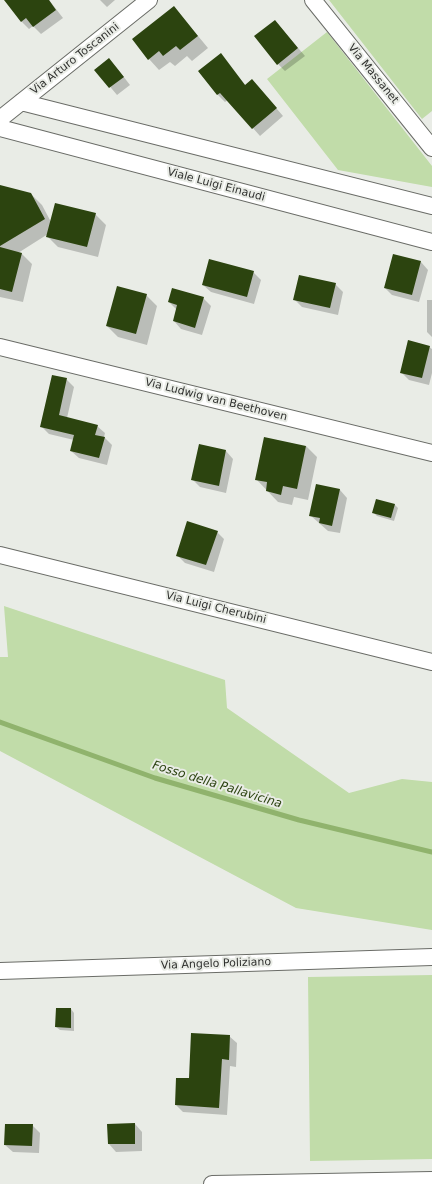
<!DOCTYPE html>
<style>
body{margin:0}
canvas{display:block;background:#e9ece6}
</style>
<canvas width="432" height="1184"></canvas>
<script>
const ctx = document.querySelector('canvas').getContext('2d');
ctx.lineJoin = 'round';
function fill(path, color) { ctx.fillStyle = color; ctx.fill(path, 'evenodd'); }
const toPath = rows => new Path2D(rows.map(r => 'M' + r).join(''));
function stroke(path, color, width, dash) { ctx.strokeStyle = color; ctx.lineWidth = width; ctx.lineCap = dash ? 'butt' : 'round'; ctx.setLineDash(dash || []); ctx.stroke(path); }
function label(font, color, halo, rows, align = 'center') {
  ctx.font = font + ' "DejaVu Sans",sans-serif'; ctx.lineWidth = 4; ctx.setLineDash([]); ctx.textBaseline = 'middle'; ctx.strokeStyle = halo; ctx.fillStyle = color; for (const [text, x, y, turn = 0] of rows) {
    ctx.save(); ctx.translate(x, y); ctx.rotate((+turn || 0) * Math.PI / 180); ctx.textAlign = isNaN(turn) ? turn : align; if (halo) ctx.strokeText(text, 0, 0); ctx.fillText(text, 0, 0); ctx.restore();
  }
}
const green = toPath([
 [329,0,432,0,432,111,422,119],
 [327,32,432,166,432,187,338,170,267,79],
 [4,606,225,680,227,708,349,793,402,779,432,782,432,930,296,908,0,751,0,657,8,657],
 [432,975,432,1159,310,1161,308,977]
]);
const shadow = toPath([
 [9,0,49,0,63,18,41,34,33,26,29,29,22,22,7,2],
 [100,0,115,0,107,7],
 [174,7,208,48,192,61,187,56,175,66,170,62,159,70,149,59],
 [275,21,305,56,285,71,278,64],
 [221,55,246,86,259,88,283,116,260,136,228,100,225,102,218,95,199,72],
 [116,67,130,85,117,95,96,70],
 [0,186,31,194,42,205,51,222,95,214,106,225,98,257,58,247,47,236,48,234,18,253,21,253,32,264,23,302,0,297],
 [421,262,428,270,419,302,392,295,385,288],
 [253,272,261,280,254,304,211,292,203,285],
 [335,284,343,292,338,315,302,307,295,300],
 [146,295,157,306,147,345,118,337,107,326],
 [203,298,211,306,202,335,181,329,174,321,177,310,169,302],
 [427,300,432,300,432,337,427,332],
 [429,347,432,349,432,373,429,385,409,380,402,373],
 [66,379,74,387,67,418,97,426,105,433,104,437,112,445,107,465,79,458,71,451,74,440,49,434,42,427],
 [200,446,226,451,233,459,226,493,200,487,192,479],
 [306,446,317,457,308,500,294,497,292,505,278,502,256,479],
 [317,485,340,490,347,498,340,533,328,531,310,515],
 [394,504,398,508,394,521,377,516,374,513],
 [217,532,224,539,214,572,185,563,177,555],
 [71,1009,74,1013,74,1031,60,1030,56,1027],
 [229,1036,237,1043,236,1067,230,1066,227,1115,183,1112,176,1105,190,1079],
 [135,1124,142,1132,142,1151,116,1152,109,1144,108,1125],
 [32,1125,40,1133,39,1153,13,1152,5,1145]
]);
const stream = toPath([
 [0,722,155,778,299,820,432,852]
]);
const building = toPath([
 [4,0,49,0,56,10,33,27,26,18,21,22],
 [174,6,198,36,180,50,176,46,163,56,159,51,148,60,132,39],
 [275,20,298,48,277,65,254,36],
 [221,53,245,85,252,79,277,108,252,129,220,93,217,95,198,71],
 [109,58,124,77,109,88,94,70],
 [0,185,31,193,45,219,0,246],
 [55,203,96,213,87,247,46,237],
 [0,247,22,253,12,292,0,289],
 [393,254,421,261,412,295,384,288],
 [209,259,254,271,247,297,202,285],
 [299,275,336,283,330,308,293,300],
 [117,286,147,294,136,334,106,326],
 [172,288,204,297,195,328,173,321,177,305,168,302],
 [408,340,430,346,422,378,400,373],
 [52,375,67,378,59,415,98,425,95,435,105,437,99,458,70,451,74,435,40,427],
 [264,437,306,446,297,489,283,486,281,495,266,491,267,482,255,480],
 [199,444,226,450,219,486,191,480],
 [316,484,340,489,332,526,319,523,320,518,309,516],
 [376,499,395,504,391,518,372,513],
 [187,521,218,531,206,565,176,556],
 [56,1008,71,1008,71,1028,55,1027],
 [191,1033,230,1035,229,1060,222,1059,219,1108,175,1105,176,1078,189,1078],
 [135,1123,135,1144,108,1144,107,1124],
 [5,1124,33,1124,32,1146,4,1145]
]);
const minor = toPath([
 [313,0,432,148],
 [21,102,432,206],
 [0,119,149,0],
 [0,128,432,242],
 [0,347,432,453],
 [0,555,432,662],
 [0,971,432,957],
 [212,1184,432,1180]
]);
const streetNames = [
 ["Via Arturo Toscanini",75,59,-38],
 ["Via Massanet",373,74,51],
 ["Viale Luigi Einaudi",216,185,15],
 ["Via Ludwig van Beethoven",216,400,14],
 ["Via Luigi Cherubini",216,608,14],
 ["Via Angelo Poliziano",216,964,-2]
];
const waterNames = [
 ["Fosso della Pallavicina",217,785,17]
];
fill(green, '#c1dca9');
fill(shadow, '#0003');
stroke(stream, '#90b36d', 5);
fill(building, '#2c440f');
stroke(minor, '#6a6c67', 18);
stroke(minor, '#fff', 16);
label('11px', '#30312f', '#e9ece6', streetNames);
label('italic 12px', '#2d4412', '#e9ece6', waterNames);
</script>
